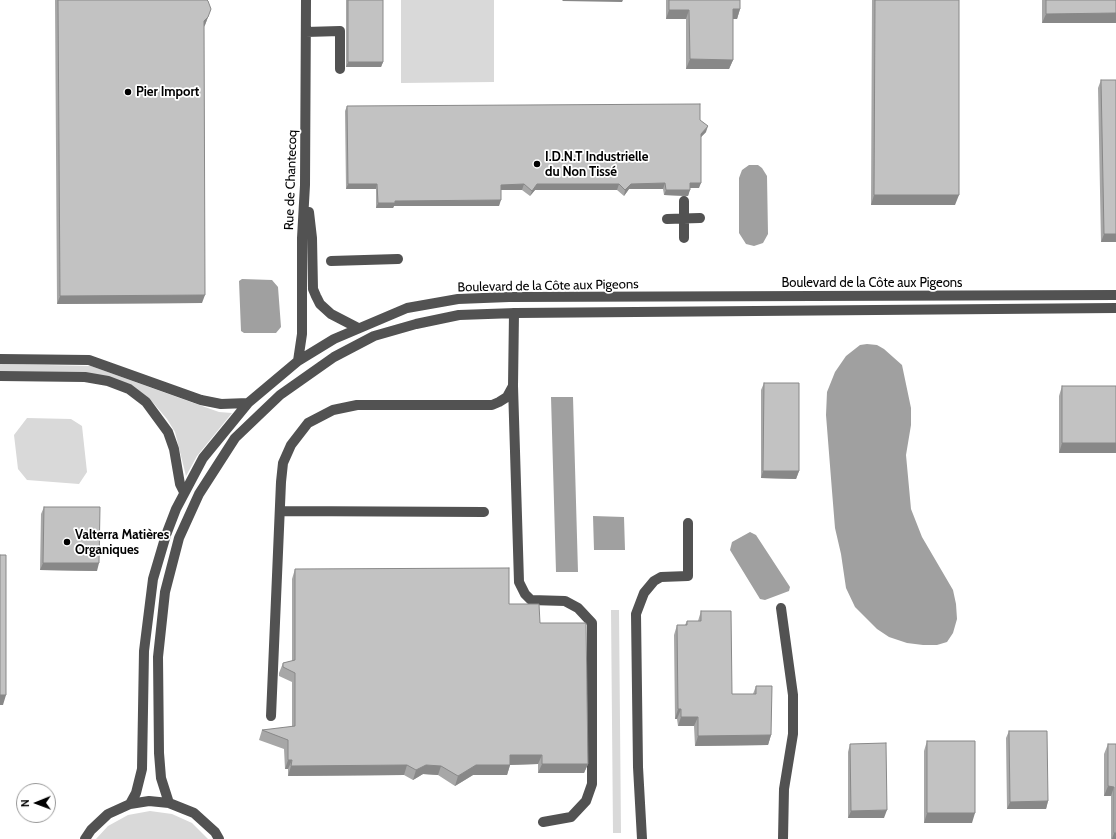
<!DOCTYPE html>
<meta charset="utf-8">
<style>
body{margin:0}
#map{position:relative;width:1116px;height:839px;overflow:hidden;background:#fff;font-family:Cabin,sans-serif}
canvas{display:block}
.north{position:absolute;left:16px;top:783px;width:40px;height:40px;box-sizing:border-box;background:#fff;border:1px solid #999;border-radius:50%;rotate:269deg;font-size:11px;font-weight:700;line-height:16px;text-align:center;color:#000}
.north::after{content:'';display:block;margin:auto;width:14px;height:18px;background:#000;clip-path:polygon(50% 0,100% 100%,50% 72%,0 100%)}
</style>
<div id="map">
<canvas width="1116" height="839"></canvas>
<div class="north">N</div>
</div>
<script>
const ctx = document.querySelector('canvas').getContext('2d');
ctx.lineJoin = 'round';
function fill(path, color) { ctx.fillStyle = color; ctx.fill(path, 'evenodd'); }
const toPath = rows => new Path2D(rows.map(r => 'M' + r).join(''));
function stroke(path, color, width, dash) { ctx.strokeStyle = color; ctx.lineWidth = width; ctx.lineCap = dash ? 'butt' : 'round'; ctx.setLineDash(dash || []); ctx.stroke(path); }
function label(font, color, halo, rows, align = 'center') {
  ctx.font = font + ' Cabin,sans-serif'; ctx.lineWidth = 3.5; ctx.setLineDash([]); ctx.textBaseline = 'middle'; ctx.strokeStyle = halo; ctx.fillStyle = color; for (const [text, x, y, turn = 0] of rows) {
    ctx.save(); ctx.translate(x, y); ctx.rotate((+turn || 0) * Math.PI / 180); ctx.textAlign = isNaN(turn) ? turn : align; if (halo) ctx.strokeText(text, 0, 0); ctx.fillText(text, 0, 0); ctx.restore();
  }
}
const green = toPath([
 [401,0,494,0,494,82,401,83],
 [0,364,91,366,188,401,219,412,232,413,197,456,186,476,175,432,167,419,150,399,132,387,0,372],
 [27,418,71,419,82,426,87,472,79,484,27,480,18,469,14,435],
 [611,610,619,610,621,833,613,833],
 [150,811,172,814,192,823,208,839,96,839,108,826,128,815]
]);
const water = toPath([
 [749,165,758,165,762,168,767,176,768,234,763,243,754,246,746,244,739,233,739,178,742,170],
 [242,279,272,280,278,287,281,327,276,333,244,333,241,331,239,281],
 [867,344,877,345,884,349,902,365,911,408,911,425,906,455,911,509,922,537,953,590,956,604,957,619,953,633,947,642,937,645,923,645,907,643,889,637,877,629,855,607,846,588,841,554,835,528,832,491,826,415,827,392,835,372,846,356,860,345],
 [551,397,573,397,578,572,556,572],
 [593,516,624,517,625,550,594,550],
 [750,532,756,535,790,587,789,591,765,600,760,599,730,550,732,542]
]);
const minor = toPath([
 [306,32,340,31,340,69],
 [684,201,684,238],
 [309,212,312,238,313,289,316,296,320,304,331,314,358,328],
 [667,219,700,218],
 [331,261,398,259],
 [0,359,89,360,201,400,221,404,248,403],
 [298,361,302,334,302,238,305,185,306,0],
 [0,376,85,377,108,381,129,389,146,402,168,432,174,449,180,484,184,492],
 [513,386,519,582,525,594,531,600,565,601,578,608,592,623,592,784,586,801,571,817,543,822],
 [280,511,484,512],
 [781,608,793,695,793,734,784,789,783,839],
 [271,716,281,482,283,463,291,445,308,423,333,410,357,405,492,405,499,402,507,397,513,386,514,313],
 [169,803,161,778,159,753,158,657,165,592,179,538,199,494,235,438,280,395,334,357,374,336,416,324,459,315,516,313,1116,308],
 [130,804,136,793,142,769,144,651,153,579,166,535,176,509,203,458,248,403,298,361,334,339,407,308,458,299,509,297,1116,295],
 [85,839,91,830,108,814,130,804,149,801,169,803,194,813,215,832,219,839],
 [642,839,638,767,636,614,644,593,654,581,661,577,688,576,688,523]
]);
const wall = toPath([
 [55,0,207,0,208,17,205,25,204,27,202,303,57,304],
 [346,0,383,0,383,62,381,67,346,67],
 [666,0,740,0,740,9,737,19,733,19,733,60,729,69,686,69,686,19,666,19],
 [872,0,959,0,955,205,871,205],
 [1042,0,1116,0,1116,23,1042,23],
 [1101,80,1116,242,1101,242,1098,88],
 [347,106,700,120,706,132,701,137,699,188,690,188,688,196,664,195,663,189,629,189,624,196,617,190,535,190,530,196,522,190,501,190,499,206,394,206,393,208,376,208,376,189,346,189,345,111],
 [764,383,799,471,796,479,761,478,761,390],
 [1062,386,1116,386,1059,453,1059,396],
 [44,507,97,571,40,570,41,514],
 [295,569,509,604,540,623,588,764,584,773,538,773,538,764,510,765,507,775,473,775,455,786,438,775,423,774,413,780,404,775,288,776,288,769,285,769,284,749,259,740,262,730,292,727,292,682,279,676,279,673,283,663,292,661,292,579],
 [701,611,732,694,753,694,756,686,771,735,768,745,695,746,694,726,678,726,677,719,675,719,674,635,677,625,685,625,687,621,698,621],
 [1009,731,1048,801,1046,809,1007,809,1006,738],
 [927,741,972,823,924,823,924,751],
 [850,744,884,818,848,818,848,752],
 [1108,744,1116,744,1116,839,1111,839,1111,796,1104,796,1104,754]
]);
const shadedWall = toPath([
 [563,0,623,0,622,2,562,1],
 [733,9,740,9,737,19,729,19],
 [669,10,689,10,686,19,666,19],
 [1116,13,1116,23,1042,23,1046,14],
 [208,17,205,25,201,29,204,21],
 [690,59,733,60,729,69,686,69],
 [348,62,383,62,381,67,346,67],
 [708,126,706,132,699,139,701,134],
 [665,183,663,189,629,189,624,196,625,190,631,184],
 [690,183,701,183,699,188,688,188],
 [348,184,377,184,376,189,346,189],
 [524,184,522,190,499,190,501,185],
 [537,184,619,184,617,190,535,190,530,196,532,191],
 [666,190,690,190,688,196,664,195],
 [874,195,959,195,955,205,871,205],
 [501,200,499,206,394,206,393,208,376,208,378,203,395,201],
 [1104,234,1116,234,1116,242,1101,242],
 [205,295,202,303,57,304,60,296],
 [1062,443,1116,443,1116,453,1059,453],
 [763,471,799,471,796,479,761,478],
 [43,563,99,563,97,571,40,570],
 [0,695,6,695,3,705,0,705],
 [678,709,681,709,677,719,675,719],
 [681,717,698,717,694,726,678,726],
 [771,735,768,745,695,746,698,736],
 [510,755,542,755,538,764,507,765],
 [288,760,292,760,288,769,285,769],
 [542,764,588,764,584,773,538,773],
 [407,765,404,775,288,776,291,766],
 [426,765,441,766,438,775,423,774,413,780,416,770],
 [476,765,510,765,507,775,473,775,455,786,458,776],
 [1108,786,1114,787,1111,796,1104,796],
 [1048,801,1046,809,1007,809,1010,802],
 [887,810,884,818,848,818,851,811],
 [927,813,975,813,972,823,924,823],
 [1114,833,1116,833,1116,839,1112,839]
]);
const building = toPath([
 [58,0,207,0,208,1,211,9,208,17,204,21,205,295,60,296,58,0],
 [348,0,383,0,383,62,348,62,348,0],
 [669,0,740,0,740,9,733,9,733,60,690,59,689,10,669,10,669,0],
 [875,0,959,0,959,195,874,195,875,0],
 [1046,0,1116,0,1116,13,1046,14,1046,0],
 [1101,80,1116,80,1116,234,1104,234,1101,80],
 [700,104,700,120,708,126,701,134,701,183,690,183,690,190,666,190,665,183,631,184,625,190,619,184,537,184,532,191,524,184,501,185,501,200,395,201,395,203,378,203,377,184,348,184,347,106,700,104],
 [764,383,799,383,799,471,763,471,764,383],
 [1062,386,1116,386,1116,443,1062,443,1062,386],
 [44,507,100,507,99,563,43,563,44,507],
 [0,555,6,555,6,695,0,695,0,555],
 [509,568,509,604,539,604,540,623,586,623,588,764,542,764,542,755,510,755,510,765,476,765,458,776,441,766,426,765,416,770,407,765,291,766,292,760,288,760,288,740,262,730,295,726,295,673,283,667,283,663,295,660,295,569,509,568],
 [701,611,731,611,732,694,756,694,756,686,772,686,771,735,698,736,698,717,681,717,681,709,678,709,677,625,687,625,687,621,701,621,701,611],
 [1009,731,1047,731,1048,801,1010,802,1009,731],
 [927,741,975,741,975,813,927,813,927,741],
 [886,743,887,810,851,811,850,744,886,743],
 [1108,744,1116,744,1116,833,1114,833,1114,787,1108,786,1108,744]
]);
const markers = [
 [128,92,4,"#000"],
 [537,164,4,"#000"],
 [67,542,4,"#000"]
];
const poiNames = [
 ["Pier Import",136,92],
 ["I.D.N.T Industrielle",545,157],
 ["du Non Tissé",545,172],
 ["Valterra Matières",75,535],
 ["Organiques",75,550]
];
const streetNames = [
 ["Rue de Chantecoq",291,180,-88],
 ["Boulevard de la Côte aux Pigeons",872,283],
 ["Boulevard de la Côte aux Pigeons",548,286,-1]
];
fill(green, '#d9d9d9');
fill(water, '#a0a0a0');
stroke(minor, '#525252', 10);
fill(wall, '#a7a7a7');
fill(shadedWall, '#888');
fill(building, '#c2c2c2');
stroke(building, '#888', 1);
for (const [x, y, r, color] of markers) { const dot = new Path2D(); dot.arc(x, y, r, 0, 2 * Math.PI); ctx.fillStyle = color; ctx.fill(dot); stroke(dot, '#fff', 1.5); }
label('bold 13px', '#000', '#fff', poiNames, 'left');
label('13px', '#000', '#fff', streetNames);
</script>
